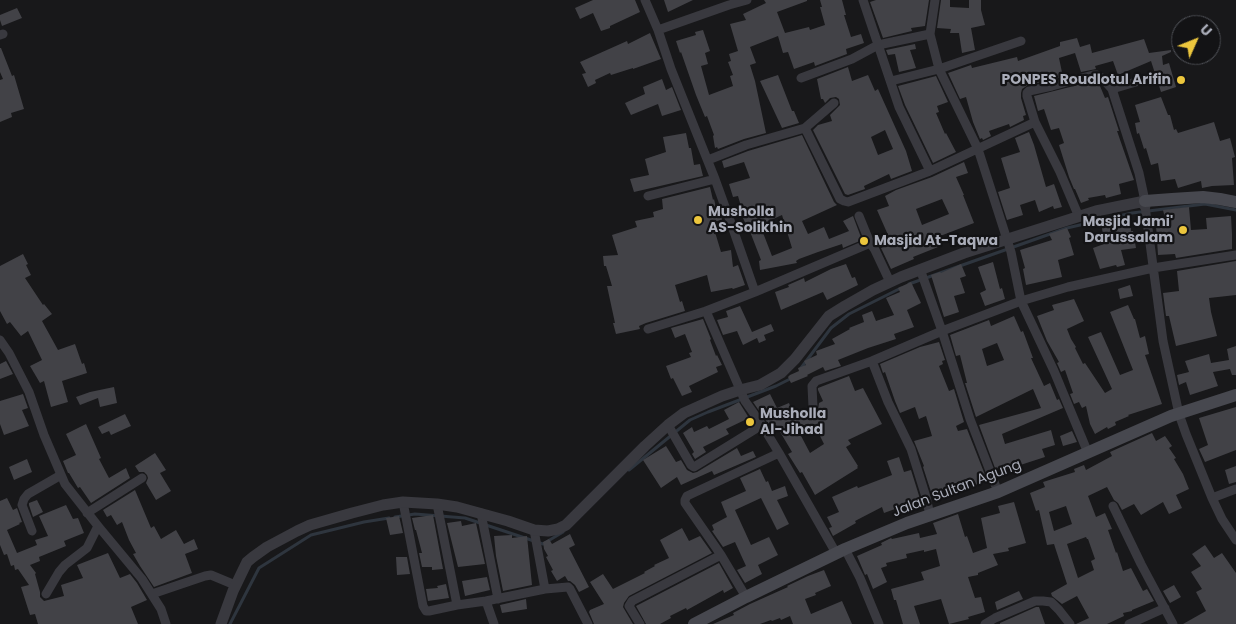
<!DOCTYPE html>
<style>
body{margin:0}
#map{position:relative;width:1236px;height:624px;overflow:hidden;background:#18181a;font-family:Poppins,sans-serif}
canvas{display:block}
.north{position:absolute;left:1171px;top:15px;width:50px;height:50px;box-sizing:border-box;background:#131315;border:1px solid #4f5157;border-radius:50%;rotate:46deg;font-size:14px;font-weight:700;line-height:20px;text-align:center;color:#aaadb9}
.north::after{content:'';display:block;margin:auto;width:18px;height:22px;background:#ecc63d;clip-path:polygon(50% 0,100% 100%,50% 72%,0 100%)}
</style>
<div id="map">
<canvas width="1236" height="624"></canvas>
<div class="north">U</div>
</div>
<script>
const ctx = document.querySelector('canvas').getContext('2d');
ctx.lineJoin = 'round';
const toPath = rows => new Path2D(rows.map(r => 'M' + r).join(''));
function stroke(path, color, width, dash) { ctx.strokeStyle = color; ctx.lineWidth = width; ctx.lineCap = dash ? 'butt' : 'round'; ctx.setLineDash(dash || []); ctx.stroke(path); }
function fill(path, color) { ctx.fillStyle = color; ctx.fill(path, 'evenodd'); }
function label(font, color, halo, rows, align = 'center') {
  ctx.font = font + ' Poppins,sans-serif'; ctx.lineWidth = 4.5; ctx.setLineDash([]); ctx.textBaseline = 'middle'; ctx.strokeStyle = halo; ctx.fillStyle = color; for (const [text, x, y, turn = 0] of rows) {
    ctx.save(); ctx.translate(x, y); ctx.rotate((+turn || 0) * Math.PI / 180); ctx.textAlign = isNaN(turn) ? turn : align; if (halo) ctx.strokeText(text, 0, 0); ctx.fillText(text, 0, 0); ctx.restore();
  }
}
const stream = toPath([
 [909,284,1067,228,1132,213,1205,204,1236,210],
 [801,368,831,328,849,314,901,288],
 [629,470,690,420,708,412,776,386,792,378],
 [395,517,415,514,465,518,543,544,563,532],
 [230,624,259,568,311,535,364,522,389,518]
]);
const building = toPath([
 [593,0,635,0,640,12,610,26,610,28,601,31,593,13,580,19,575,8],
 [664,0,693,0,668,12],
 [764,0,807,0,807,1,777,12,785,33,809,27,810,30,825,25,820,7,822,7,820,0,842,0,846,15,844,15,851,37,861,34,864,43,846,49,847,54,815,66,814,62,794,69,788,52,783,53,778,36,750,47,756,63,750,65,755,81,766,133,744,139,718,149,717,147,715,148,713,136,714,135,707,116,705,117,696,95,681,52,680,53,676,41,696,35,695,32,703,30,710,51,705,53,708,64,701,66,709,95,733,86,730,76,733,75,728,62,731,61,729,54,738,51,730,24,746,20,743,14,766,3],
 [876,0,929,0,925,26,911,28,912,31,883,38,870,2],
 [941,0,950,0,950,7,969,8,969,0,981,0,981,10,985,25,971,28,975,50,962,53,959,33,950,33,951,29,937,28],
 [17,8,22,18,2,26,0,20,0,15],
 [650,33,661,59,633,69,633,68,611,75,610,73,595,80,596,83,588,87,582,74,586,73,580,62,627,41,628,44],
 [1077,38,1080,47,1090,44,1092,53,1144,39,1149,53,1171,50,1171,52,1162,56,1163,65,1169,63,1176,87,1161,92,1151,61,1118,75,1113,61,1095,66,1096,69,1081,72,1075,53,1059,58,1063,77,1028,85,1022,89,1021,93,1021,98,1026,115,1023,116,1024,120,1010,127,1009,124,989,131,991,136,983,140,982,138,980,139,973,122,966,97,960,99,948,73,971,65,972,68,1017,57,1018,61,1060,46,1060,42],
 [915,44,916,49,910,50,916,68,899,72,895,54,888,55,886,50],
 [0,48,1,48,12,76,14,75,24,109,11,113,12,117,0,122,0,80,3,79,0,72],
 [848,67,852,81,868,75,875,91,878,89,906,151,912,171,891,179,889,174,864,186,865,189,848,195,845,194,813,130,818,125,832,121,830,115,840,105,839,99,836,97,830,98,825,103,823,99,821,99,817,79],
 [885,130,893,149,878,155,871,137],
 [778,75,792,111,794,111,799,123,782,128,760,81],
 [936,76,948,102,937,106,939,112,936,113,945,134,946,133,956,152,933,163,905,105,898,86],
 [662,79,666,90,672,87,681,110,662,116,658,104,631,115,625,103,645,94,643,87],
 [1094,81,1098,83,1100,86,1105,98,1108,97,1119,131,1117,131,1134,180,1119,184,1121,194,1106,198,1105,195,1088,198,1089,200,1081,203,1075,189,1074,189,1069,177,1059,145,1064,143,1059,128,1051,130,1044,109,1038,111,1034,96],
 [1161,97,1168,115,1170,115,1174,130,1176,129,1178,133,1214,122,1220,141,1230,138,1235,157,1232,158,1234,185,1212,186,1202,188,1201,181,1178,188,1175,179,1161,181,1158,163,1151,165,1146,148,1144,149,1139,133,1137,134,1135,123,1140,122,1135,105],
 [1029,132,1034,145,1046,187,1054,184,1062,207,1054,209,1053,206,1039,212,1035,200,1020,205,1023,215,1007,220,998,192,1010,188,1001,158,1020,152,1015,138],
 [686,133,689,148,691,148,694,165,700,164,703,176,634,192,630,179,649,175,645,159,666,152,663,137],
 [802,135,834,202,837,205,802,221,808,234,824,227,829,239,849,231,843,221,853,216,862,240,843,248,842,244,818,252,799,259,796,261,797,263,760,270,759,261,761,260,749,229,748,229,743,218,744,217,738,196,733,197,729,184,750,178,744,162,724,168,722,161,748,151],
 [782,215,792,248,772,256,760,225],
 [964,162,968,173,956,177,964,195,963,195,974,223,935,238,938,247,913,257,914,259,891,269,881,248,892,244,877,210,889,206,885,196,896,190,932,177],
 [942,199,949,214,922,225,916,209],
 [710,187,713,200,714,199,717,212,720,211,722,220,712,222,721,252,731,250,733,267,738,265,745,285,733,289,732,288,711,292,707,275,675,285,680,302,682,301,685,311,646,323,639,326,640,329,616,334,613,323,615,323,607,286,612,286,606,266,604,266,603,256,618,255,612,235,637,227,635,221,654,217,653,212,663,209,662,199],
 [1189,207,1191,230,1207,229,1206,218,1231,216,1232,234,1232,249,1176,258,1175,254,1158,255,1156,225,1166,222,1163,210],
 [1130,216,1131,231,1133,231,1136,248,1121,250,1125,265,1117,267,1116,265,1100,269,1093,248,1104,244,1102,228,1107,227,1107,218],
 [1067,228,1071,237,1069,238,1074,255,1058,260,1062,277,1026,285,1023,269,1025,268,1020,250,1052,240,1049,234],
 [23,254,28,264,26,265,31,275,25,278,43,305,44,304,52,314,42,321,58,350,75,344,82,364,84,363,87,373,62,381,68,402,51,407,44,381,40,383,30,366,42,360,28,331,21,336,10,322,7,324,0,311,0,266],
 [1236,261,1236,295,1209,298,1211,312,1217,336,1176,346,1169,316,1166,316,1163,293,1179,291,1177,271],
 [993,262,1000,289,1002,288,1005,299,985,306,980,293,986,290,978,267],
 [846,264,852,278,855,277,858,285,827,300,823,292,781,310,775,292,789,287,788,285,804,278,805,282,831,269],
 [961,264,966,276,960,278,965,293,954,296,959,312,944,317,931,275,940,272,941,273],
 [911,282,921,303,907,310,914,327,894,334,896,339,868,348,838,360,841,366,825,371,823,367,807,375,808,376,791,383,788,377,790,375,799,371,798,368,806,365,804,361,817,355,816,351,835,344,832,339,850,329,849,328,864,322,862,315,872,311,876,321,894,315,886,298,900,292,898,288],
 [1130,285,1133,296,1120,299,1118,289],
 [1074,299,1084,321,1067,329,1071,339,1076,347,1075,348,1083,364,1085,363,1105,393,1112,389,1088,337,1101,332,1120,375,1133,370,1110,312,1128,305,1134,319,1135,319,1140,338,1145,336,1149,354,1145,355,1162,404,1128,415,1129,416,1115,422,1116,425,1108,429,1107,427,1095,434,1090,424,1086,406,1082,408,1079,402,1074,404,1070,394,1073,393,1065,370,1061,372,1057,363,1059,362,1047,341,1037,316,1054,310,1052,305],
 [740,306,752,332,771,324,774,331,764,335,766,340,759,343,757,338,743,345,737,331,723,335,717,320,728,317,726,311],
 [1014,316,1021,332,1023,331,1033,358,1031,358,1044,386,1050,383,1057,400,1059,399,1063,408,1002,434,1005,444,1051,430,1055,445,1042,449,1045,457,1005,470,1006,473,998,476,979,425,1041,408,1033,389,976,417,965,383,967,383,960,355,956,356,950,335,989,320,991,326],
 [997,343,1004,360,987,366,982,349],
 [703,319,711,339,710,340,716,356,717,355,722,365,716,367,718,372,689,386,692,392,682,396,673,378,671,379,666,366,691,357,689,353,692,352,685,334,675,338,671,328],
 [939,342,945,360,942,361,943,364,939,366,949,391,954,389,964,422,956,426,958,431,967,429,987,480,961,491,952,493,951,488,932,495,923,467,924,466,914,441,932,436,926,416,919,419,915,407,900,413,895,401,885,372,883,373,880,364,920,347],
 [1236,346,1236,375,1232,375,1230,369,1213,372,1218,386,1190,395,1186,382,1179,385,1177,375,1189,372,1185,361,1209,354,1211,363,1229,360,1227,349],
 [6,361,13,374,0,379,0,364],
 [849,376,855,391,863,388,882,424,848,440,851,444,846,447,858,466,857,467,858,468,815,495,802,472,800,473,788,454,792,452,776,425,771,428,753,402,770,394,777,408,789,403,794,417,808,410,811,413,814,413,818,410,819,403,823,401,818,390,818,388],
 [815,426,824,444,810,453,800,434],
 [114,387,117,403,100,407,98,398,80,405,76,397,90,392],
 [23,394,28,408,22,410,29,426,4,435,0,424,0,401],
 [739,402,749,418,726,429,729,434,703,447,706,452,695,459,692,454,694,452,683,433,692,427,694,432,707,426,709,429,729,419,724,410],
 [1236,407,1236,450,1205,462,1199,449,1208,445,1199,418],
 [125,414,131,426,111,435,109,431,102,434,98,427],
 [86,424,101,458,99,459,109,478,126,468,130,478,91,503,80,487,78,488,69,473,68,473,63,461,76,455,66,434],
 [1072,431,1077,442,1063,446,1060,436],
 [1152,433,1156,441,1165,436,1172,446,1169,448,1176,458,1174,459,1183,474,1189,489,1176,495,1182,508,1169,514,1163,502,1141,515,1134,504,1122,510,1118,503,1114,500,1107,487,1088,496,1096,517,1105,513,1112,529,1108,530,1116,553,1117,552,1123,571,1131,568,1143,591,1147,589,1154,601,1132,610,1132,611,1123,613,1124,616,1107,624,1076,624,1089,618,1077,596,1062,604,1052,596,1051,593,1067,584,1054,544,1047,545,1039,510,1036,511,1030,493,1045,487,1043,482,1075,472,1074,469,1084,465,1086,470,1112,456,1110,452],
 [1066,506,1072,524,1054,531,1049,512],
 [1086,537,1087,539,1088,539,1095,559,1091,561,1094,570,1078,578,1067,544],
 [666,446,676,462,681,460,687,470,693,473,697,472,737,448,741,456,753,451,756,457,714,475,712,471,681,485,677,477,661,488,643,460],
 [155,453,166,470,160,473,171,491,156,500,146,483,148,478,147,475,144,472,139,472,135,466],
 [899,457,904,472,911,470,921,502,906,507,906,505,884,513,882,507,855,521,856,523,833,536,829,528,832,527,827,517,839,512,832,497,857,486,858,488,892,475,887,461],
 [27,459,32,472,14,480,9,467],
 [1236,466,1236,482,1229,484,1225,470],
 [760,469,766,482,768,481,772,491,785,486,788,496,777,500,789,524,777,530,761,498,735,510,751,545,769,537,778,555,758,565,762,574,745,583,737,570,746,566,735,542,723,547,712,531,714,530,712,525,727,517,721,502,746,491,740,478],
 [135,490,151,528,154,526,161,539,176,530,184,544,194,539,198,549,185,554,192,573,154,587,140,566,133,554,136,553,129,540,122,522,117,525,111,515,107,517,103,510],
 [7,498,13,510,17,508,22,522,19,523,20,524,7,530,17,553,37,545,35,540,48,536,39,516,66,505,73,519,78,518,84,533,64,541,66,546,39,557,40,561,30,565,36,573,35,574,40,592,40,597,44,601,64,596,61,585,83,578,77,565,108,553,120,578,130,574,137,583,147,600,131,607,138,624,38,624,35,614,30,615,21,587,29,585,18,569,15,570,14,565,11,566,7,554,4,555,0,545,0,501],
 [37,500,43,512,33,517,29,505,29,503],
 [1014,502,1026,543,1008,548,1009,551,993,554,998,565,978,573,978,575,968,577,975,598,981,597,985,612,968,617,969,619,949,624,941,599,914,606,920,624,903,624,896,600,894,600,891,589,924,580,921,572,940,566,936,549,924,552,924,550,906,554,907,558,886,563,887,566,881,568,887,582,873,589,867,574,865,575,857,556,882,545,881,543,891,538,892,539,919,533,920,538,937,534,933,523,958,514,965,537,967,536,973,553,987,548,981,518,1000,513,998,506],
 [433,515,443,569,432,570,432,567,422,567,419,553,422,553,416,530,415,530,412,518],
 [399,516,403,533,390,535,386,518],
 [461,521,462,526,476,523,485,564,458,567,447,523],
 [682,528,689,541,700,536,712,553,629,596,624,603,623,607,633,624,594,624,589,612,590,610,604,604,590,582,603,574,613,589,645,573,644,572,655,566,654,565,669,558,660,540],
 [570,534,575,545,569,548,589,587,579,592,575,585,570,581,568,581,565,576,557,581,551,571,553,570,546,557,548,556,544,549,543,542,549,539,552,544],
 [512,535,512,538,527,536,532,585,503,591,496,556,494,536],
 [1205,545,1214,558,1222,553,1236,573,1236,624,1183,624,1206,611,1196,592,1202,589,1191,572,1201,566,1192,554],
 [396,557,407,557,410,574,397,575],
 [719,563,733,588,724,593,723,590,687,610,686,608,670,616,671,618,660,624,646,624,636,606],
 [824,570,831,586,815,593,816,595,805,599,811,614,842,601,852,624,793,624,790,616,781,620,780,618,772,621,771,620,760,624,713,624,734,615,733,613,750,604,788,587,787,586,808,576],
 [487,577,490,590,465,596,462,581],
 [446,584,449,598,428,601,426,589,438,588,437,586],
 [1174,585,1181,597,1170,603,1163,591],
 [1019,591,1023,599,997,610,995,602],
 [526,599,527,609,502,613,500,605],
 [1036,607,1039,607,1045,624,1000,624,1000,623]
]);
const minor = toPath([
 [645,0,658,30,671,69,715,179,732,226,755,292],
 [863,0,899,107,930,171],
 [658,30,729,5,747,0],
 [0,35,3,34],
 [1021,41,939,69,978,149,1011,252,1021,301,1054,371,1088,453],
 [801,78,852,59,878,45,930,34,935,0],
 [891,81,939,69,930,34],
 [1112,89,1146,79],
 [1035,122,1027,96,1027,93,1029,91,1052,86,1093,75,1097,75,1102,78,1112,89,1139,173,1145,201],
 [805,128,840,199,844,201,848,202,930,171,1035,122,1060,172,1079,217],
 [708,160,746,145,805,128,834,103],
 [648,196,715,179],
 [1145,206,1163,341,1179,414,1186,434,1212,498,1222,519,1236,540],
 [859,216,870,243],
 [920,269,942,331,970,419,998,492],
 [648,329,706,311],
 [0,340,9,353,29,392,44,435,65,484,98,526,142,579,161,609,166,624],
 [872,361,888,402,911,449,926,497,930,515],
 [813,407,812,386,816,381,872,361,942,331,1021,301,1068,287,1153,268,1236,255],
 [668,425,691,465,694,467,762,425],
 [1212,498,1236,489],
 [403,502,423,606,426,611,429,611,457,605,486,601,545,589,568,587,570,589,588,624],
 [437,504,457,605],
 [1113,506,1141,564,1173,624],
 [87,513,142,478],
 [481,513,498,599],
 [534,530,545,589],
 [32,531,22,505,24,499,28,494,61,475],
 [845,549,860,578,879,624],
 [836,553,779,453,762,425,745,401,706,311,755,292,870,243,875,250,890,282],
 [46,594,59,572,65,565,87,548,98,526],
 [152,594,205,576,211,575,235,585],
 [746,597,721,555,685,503,685,500,687,496,779,453],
 [486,601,494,624],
 [640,624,629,606,632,601,721,555],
 [985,624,995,618,1035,601,1043,601,1051,602,1059,610,1070,624],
 [1129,624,1165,608]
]);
const tertiary = toPath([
 [221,624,233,591,247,562,253,557,267,547,297,531,310,525,352,513,383,505,403,502,437,504,457,507,508,521,534,530,548,531,558,529,566,525,645,446,668,425,684,413,722,396,740,390,760,385,781,373,795,359,829,316,845,306,873,290,901,277,964,253,1096,211,1145,201,1145,206]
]);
const secondary = toPath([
 [1145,201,1172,199,1203,197,1220,199,1236,202],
 [694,624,746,597,845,549,907,523,998,492,1171,416,1236,395]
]);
const markers = [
 [1181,80,5,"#ecc63d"],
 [698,220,5,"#ecc63d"],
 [1183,230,5,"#ecc63d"],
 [864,241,5,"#ecc63d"],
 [750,422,5,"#ecc63d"]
];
const poiNames = [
 ["PONPES Roudlotul Arifin",1171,80,"right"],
 ["Musholla",708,212],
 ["AS-Solikhin",708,228],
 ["Masjid Jami'",1173,222,"right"],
 ["Darussalam",1173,238,"right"],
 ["Masjid At-Taqwa",874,241],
 ["Musholla",760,414],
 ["Al-Jihad",760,430]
];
const streetNames = [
 ["Jalan Sultan Agung",957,489,-21]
];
stroke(stream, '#2e353e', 3);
fill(building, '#424247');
stroke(minor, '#39393f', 9);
stroke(tertiary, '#39393f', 11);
stroke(secondary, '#47484f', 12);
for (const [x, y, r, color] of markers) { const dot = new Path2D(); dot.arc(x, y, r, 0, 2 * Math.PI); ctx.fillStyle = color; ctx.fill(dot); stroke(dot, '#131315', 2); }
label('bold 14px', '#aaadb9', '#131315', poiNames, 'left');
label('14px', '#aaadb9', '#131315', streetNames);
</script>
